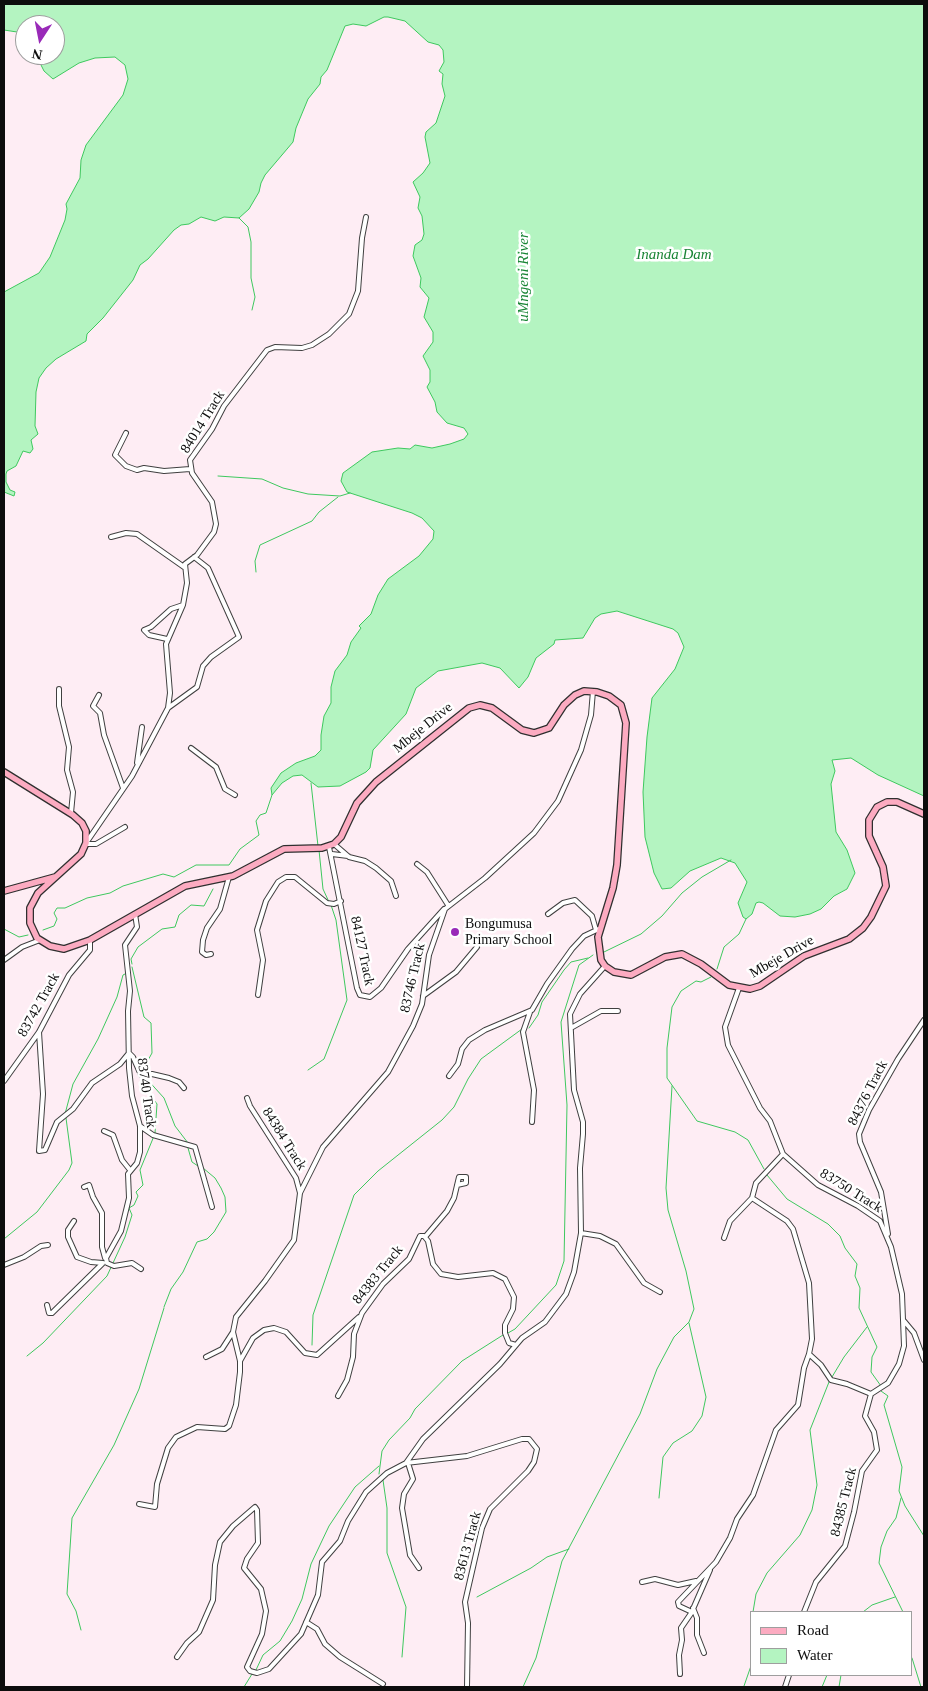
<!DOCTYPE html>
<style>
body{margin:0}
#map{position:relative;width:928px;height:1691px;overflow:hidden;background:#feedf4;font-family:Georgia,serif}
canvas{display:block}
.frame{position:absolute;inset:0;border:5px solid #0d0d0d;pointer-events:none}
.legend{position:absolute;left:750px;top:1611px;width:162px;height:65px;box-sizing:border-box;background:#fff;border:1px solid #9e9e9e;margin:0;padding:6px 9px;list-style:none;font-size:15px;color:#0d0d0d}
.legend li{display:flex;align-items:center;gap:10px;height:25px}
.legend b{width:25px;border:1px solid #9e9e9e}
.north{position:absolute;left:15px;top:15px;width:50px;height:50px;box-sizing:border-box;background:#fff;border:1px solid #9e9e9e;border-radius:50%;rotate:191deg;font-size:14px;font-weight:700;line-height:20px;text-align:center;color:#0d0d0d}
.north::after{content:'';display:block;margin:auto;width:18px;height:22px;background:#992ab8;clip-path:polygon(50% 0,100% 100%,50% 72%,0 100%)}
</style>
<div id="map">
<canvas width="928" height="1691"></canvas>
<div class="frame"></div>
<ul class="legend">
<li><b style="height:6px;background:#fcabc1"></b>Road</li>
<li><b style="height:14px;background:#b4f4c1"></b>Water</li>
</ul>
<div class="north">N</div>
</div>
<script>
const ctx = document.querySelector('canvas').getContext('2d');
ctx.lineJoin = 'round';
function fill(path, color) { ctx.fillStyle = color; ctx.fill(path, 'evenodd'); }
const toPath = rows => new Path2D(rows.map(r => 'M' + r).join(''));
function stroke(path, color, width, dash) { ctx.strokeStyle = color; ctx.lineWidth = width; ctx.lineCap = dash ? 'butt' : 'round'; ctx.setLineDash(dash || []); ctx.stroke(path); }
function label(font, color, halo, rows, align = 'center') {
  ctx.font = font + ' Georgia,serif'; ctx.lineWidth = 5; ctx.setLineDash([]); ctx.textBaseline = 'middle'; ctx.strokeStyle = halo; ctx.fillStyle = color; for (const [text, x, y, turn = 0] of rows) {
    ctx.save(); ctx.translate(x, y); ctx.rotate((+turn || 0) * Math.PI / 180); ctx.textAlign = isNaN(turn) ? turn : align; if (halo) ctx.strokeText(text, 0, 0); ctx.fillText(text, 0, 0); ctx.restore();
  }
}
const water = toPath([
 [4,4,924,4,924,796,878,775,851,758,832,760,835,771,831,784,836,832,847,850,855,873,847,889,834,896,821,909,810,914,795,917,780,916,763,903,759,902,756,903,752,914,746,919,743,917,738,903,747,882,735,863,721,858,690,871,671,888,662,889,654,873,645,837,643,792,647,737,652,698,675,669,684,647,678,633,673,629,617,611,601,614,595,618,583,638,555,640,554,644,536,658,528,677,519,688,500,668,482,663,438,671,416,688,406,714,373,750,370,768,366,772,340,786,318,787,302,775,293,776,282,783,272,795,271,788,281,773,296,763,315,756,321,750,321,735,324,716,331,703,331,687,335,671,347,655,351,642,361,628,359,626,371,614,378,595,388,579,419,556,433,539,434,531,422,518,412,513,347,492,341,481,343,473,372,452,398,448,410,449,415,445,432,448,450,444,464,439,468,434,464,428,447,423,437,412,435,402,427,387,430,382,430,370,423,356,433,342,433,332,424,317,429,298,420,287,421,278,413,256,415,245,422,240,424,234,422,216,418,208,420,197,413,182,423,173,430,163,425,137,426,132,436,123,445,96,442,84,443,74,439,71,444,62,443,50,439,45,428,42,405,21,388,17,384,17,366,26,353,24,345,26,327,70,321,77,320,84,308,99,296,128,293,142,265,175,261,183,259,192,249,209,239,218,224,217,215,221,201,217,189,224,181,225,174,230,148,259,140,265,133,280,103,318,87,334,86,341,56,359,46,368,39,378,36,392,35,426,38,434,31,440,33,449,30,453,23,451,16,466,7,471,6,474,6,482,10,490,15,492,14,496,4,492,4,292,39,273,50,257,65,220,67,209,66,204,80,178,81,160,86,145,123,95,128,79,125,65,115,57,95,58,79,63,53,79,44,71,36,55,55,55,55,25,25,25,25,40,17,32,4,30,4,4]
]);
const stream = toPath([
 [239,218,248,227,251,242,251,278,255,297,252,310],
 [218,476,262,479,283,488,308,494,340,496,350,493],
 [256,572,255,561,260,545,312,521,319,512,338,497],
 [311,783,318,846],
 [319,850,323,889,329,902],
 [4,929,19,937,28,935],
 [43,930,54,926,57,919,54,913,57,908,65,908,87,898,110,893,123,886,163,874,174,877,196,865,229,865,240,849,259,835,256,821,260,815,266,813,272,795],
 [604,952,641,934,662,916,682,893,702,877,731,860],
 [132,964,131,959,138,947,162,929,175,927,179,915,191,905,204,906,213,889],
 [132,967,144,1017,151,1023,152,1053,141,1073],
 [717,969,724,947,739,934,746,919],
 [711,977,701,982,696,981,681,991,672,1007,667,1048,667,1078,697,1121,735,1132,748,1140,764,1169],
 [529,1028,538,1015,542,1002,564,970,571,962,588,958],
 [308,1070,324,1059,347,1000,336,920,331,905],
 [141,1076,142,1083,157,1104,155,1133],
 [145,1077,164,1098,175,1126,188,1143],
 [65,1114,73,1084,98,1039,117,997,123,975,127,973],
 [188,1148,192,1162,198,1166],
 [767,1175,787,1199,828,1224,840,1236,845,1248,857,1264,855,1276,860,1288,859,1308,877,1347,872,1357,871,1372,881,1386],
 [4,1239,37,1212,69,1170,72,1163,66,1118],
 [164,1307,171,1289,183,1272,197,1242,207,1239,214,1232,226,1212,225,1197,221,1188,215,1178,203,1168],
 [508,1333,515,1329,556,1285,564,1261,567,1105,561,1022,579,965,593,955],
 [312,1345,313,1315,354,1195,378,1171,442,1120,454,1107,468,1079,481,1059,522,1029],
 [27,1356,43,1343,107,1276,125,1237,132,1215,129,1208,134,1205,138,1196,136,1192,143,1185,140,1170,154,1136],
 [832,1377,844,1357,867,1327],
 [881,1391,888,1396,884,1405,902,1467,899,1491,905,1506,924,1536],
 [379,1474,382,1451,389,1440,410,1418,415,1409,462,1361,503,1335],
 [383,1480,387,1508,387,1553,406,1607,402,1657],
 [659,1498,663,1457,673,1443,692,1431,702,1416,706,1397,689,1323],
 [901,1498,896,1518,887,1531,881,1547,879,1563,903,1612],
 [477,1597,531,1568,547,1557,569,1549],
 [753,1612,756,1594,767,1573,800,1535,812,1510,817,1485,810,1430,829,1382],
 [863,1612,872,1605,895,1597],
 [752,1621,752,1628],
 [81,1630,76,1611,67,1594,72,1518,114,1445,139,1389,164,1308],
 [912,1658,921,1687],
 [256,1670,263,1655,280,1641,292,1621,302,1599,311,1564,329,1526,355,1487,379,1466],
 [744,1686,752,1663],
 [244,1687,252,1674],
 [523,1687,536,1658,562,1561,640,1414,657,1369,674,1337,689,1322,694,1309,686,1271,668,1210,666,1188,672,1086],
 [822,1687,827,1675],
 [839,1687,841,1675]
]);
const street = toPath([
 [126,433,115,455,126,466,137,470,144,468,164,471,190,469],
 [111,537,126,533,137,534,184,567],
 [167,639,149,635,144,630,151,627,171,609,183,605],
 [59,689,59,706,69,747,67,770,73,792,71,813],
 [99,695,93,706,100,713,104,735,123,788],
 [168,708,197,687,203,666,211,657,239,637,208,568,194,557],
 [191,748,216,767,225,789,235,795],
 [137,763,142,727],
 [86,843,132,776,168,708,170,693,166,644,183,605,187,583,185,564,197,555,214,532,216,524,212,502,192,473,190,460,212,429,224,406,267,350,275,347,302,348,312,345,329,334,349,314,358,291,362,238,366,217],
 [86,844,96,844,125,827],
 [334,844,349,857,365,861,376,868,391,881,396,896],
 [329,847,357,988,360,995,370,997,381,988,408,949,444,909],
 [332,854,348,856],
 [417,864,427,872,448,905],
 [135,914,137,927,125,945,130,991,128,1011,129,1068,132,1096,140,1126,140,1152,137,1163,128,1174,129,1198,121,1231,106,1258,107,1263,114,1266,132,1263,141,1269],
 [548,914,563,903,575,900,592,916,596,930],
 [211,954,206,955,202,952,203,940,207,928,220,909,229,877],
 [4,960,22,947,40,940],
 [258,995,263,960,257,930,266,901,278,882,286,877,295,877,327,903,334,904,341,901],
 [423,996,456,972,477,947],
 [530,1012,523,1032,534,1090,532,1122],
 [571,1028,601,1011,618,1011],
 [39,1032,43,1094,39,1151,45,1150,57,1122,73,1109,92,1083,120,1064,129,1053,133,1057,141,1075,152,1074,169,1078,179,1082,184,1088],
 [449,1076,458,1064,462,1049,469,1040,485,1030,532,1010,547,984,572,949,584,936,601,928],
 [4,1081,39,1032,69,975,90,950,90,940],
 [247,1098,250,1106,296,1178,300,1193],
 [140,1126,153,1135,195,1147,212,1207],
 [104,1131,113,1135,122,1160,130,1170],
 [84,1187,89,1185,93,1197,102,1213,102,1247,105,1258],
 [752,1198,787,1221,793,1229,809,1283,812,1339,809,1354],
 [74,1221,68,1230,68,1237,77,1257,91,1262,103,1263],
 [581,1233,600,1236,616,1244,644,1283,660,1292],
 [888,1234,881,1192,860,1142,859,1134,869,1110,898,1059,924,1020],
 [425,1237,447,1211,454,1198,459,1177,466,1177,466,1183,457,1185],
 [724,1238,730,1221,752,1198,756,1183,783,1154],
 [4,1265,24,1257,41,1246,48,1245],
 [47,1305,49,1313,52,1313,103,1263],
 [904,1321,914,1333,924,1360],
 [206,1357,222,1349,233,1332],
 [240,1361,253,1338,264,1330,274,1328,286,1332,305,1353,317,1355,359,1317],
 [338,1396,347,1380,353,1357,354,1334,362,1313,383,1284,409,1259,420,1236,424,1236,428,1241,433,1264,441,1274,458,1277,493,1273,505,1279,514,1297,513,1309,505,1325,505,1333,509,1343,516,1345],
 [406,1463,467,1456,522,1439,529,1439,537,1449,534,1462,528,1471,490,1509,482,1528,465,1602,468,1623,467,1687],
 [408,1463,413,1479,404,1494,402,1508,410,1555,419,1568],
 [139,1504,155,1507,157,1484,168,1448,176,1437,197,1427,225,1429,229,1426,236,1405,240,1372,240,1361,233,1332,236,1317,265,1281,294,1240,300,1193,323,1147,388,1072,413,1026,422,1004,429,955,445,909,485,878,534,833,558,801,581,750,591,715,593,691],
 [642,1582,655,1579,678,1585,696,1581],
 [693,1608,697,1618,697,1635,704,1653],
 [693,1609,710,1570],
 [804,1612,816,1582,845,1546,854,1512,862,1471,877,1450,874,1432,865,1416,871,1394],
 [306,1622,317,1629,325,1644,340,1657,383,1684],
 [177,1657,187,1643,199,1632,213,1600,215,1565,220,1542,233,1526,255,1507,257,1510,258,1543,247,1559,244,1568,261,1589,266,1611,262,1634,247,1667,250,1671,257,1673,269,1669,301,1634,318,1595,322,1562,340,1541,348,1521,366,1492,387,1473,406,1463,423,1439,500,1364,522,1338,545,1322,566,1294,574,1272,581,1233,580,1168,583,1134,583,1122,574,1090,570,1014,580,994,605,966],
 [680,1674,679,1655,682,1640,681,1628,692,1612,679,1606,678,1602,716,1562,730,1538,737,1519,753,1495,776,1430,798,1405,804,1368,809,1354,821,1365,831,1380,847,1384,871,1394,888,1383,899,1364,904,1346,902,1294,891,1247,880,1221,858,1206,818,1185,783,1154,770,1121,760,1108,728,1045,725,1027,739,988],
 [785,1687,789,1675]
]);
const secondary = toPath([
 [4,772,73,815,82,823,86,831,86,843,81,854,38,893,30,908,30,923,37,938,50,946,64,949,90,940,185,886,233,876,284,849,322,848,334,844,341,837,357,803,376,782,469,708,480,705,492,708,522,730,534,733,549,728,564,705,575,695,584,691,597,692,609,696,621,705,626,723,617,865,613,888,598,937,601,960,605,966,614,972,631,975,665,957,682,954,701,964,729,985,750,989,760,986,804,956,849,939,863,928,871,917,886,886,883,867,869,836,869,820,877,807,887,802,897,802,924,814],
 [4,891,55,877]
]);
const markers = [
 [455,932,5,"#992ab8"]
];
const streetNames = [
 ["84014 Track",203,422,-58],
 ["Mbeje Drive",423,728,-39],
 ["84127 Track",362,951,78],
 ["Mbeje Drive",782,957,-30],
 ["83746 Track",413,978,-77],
 ["83742 Track",39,1005,-61],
 ["83740 Track",146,1093,82],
 ["84376 Track",868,1093,-63],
 ["84384 Track",284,1139,58],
 ["83750 Track",851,1191,32],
 ["84383 Track",378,1275,-51],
 ["84385 Track",844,1502,-76],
 ["83613 Track",468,1546,-75]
];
const poiNames = [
 ["Bongumusa",465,924],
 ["Primary School",465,940]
];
const waterNames = [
 ["Inanda Dam",674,255],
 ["uMngeni River",524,277,-90]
];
fill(water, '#b4f4c1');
stroke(water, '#3ec85e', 1);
stroke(stream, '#3ec85e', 1);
stroke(street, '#404040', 6);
stroke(secondary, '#2f2f2f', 8);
stroke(street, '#fff', 4);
stroke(secondary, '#fcabc1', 5.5);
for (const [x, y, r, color] of markers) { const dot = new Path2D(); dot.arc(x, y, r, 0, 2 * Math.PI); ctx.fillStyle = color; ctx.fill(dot); stroke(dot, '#fff', 2); }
label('14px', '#0d0d0d', '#fff', streetNames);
label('14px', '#0d0d0d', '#fff', poiNames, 'left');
label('italic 15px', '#1a8536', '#fff', waterNames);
</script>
